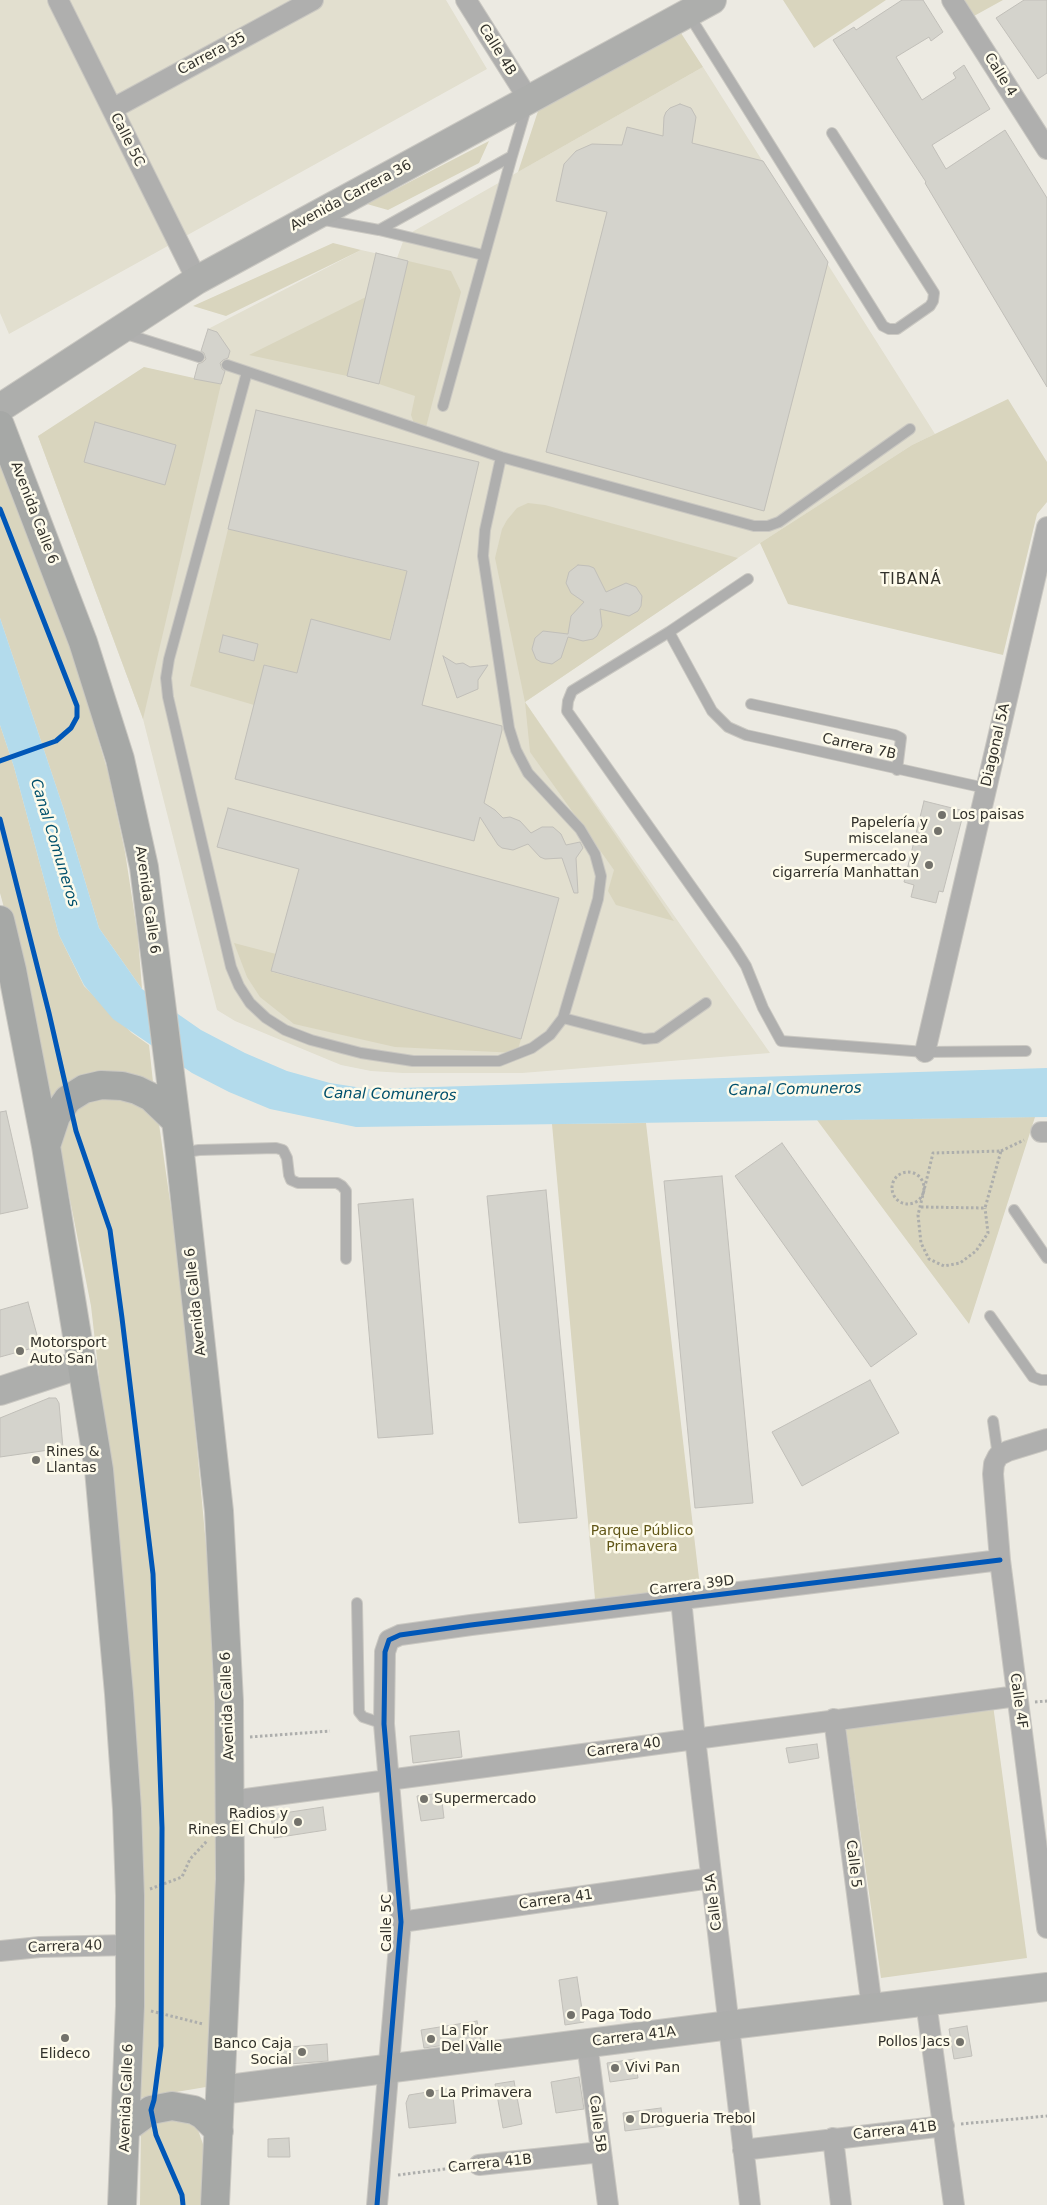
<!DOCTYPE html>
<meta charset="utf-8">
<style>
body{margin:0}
canvas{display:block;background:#eceae2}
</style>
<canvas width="1047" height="2205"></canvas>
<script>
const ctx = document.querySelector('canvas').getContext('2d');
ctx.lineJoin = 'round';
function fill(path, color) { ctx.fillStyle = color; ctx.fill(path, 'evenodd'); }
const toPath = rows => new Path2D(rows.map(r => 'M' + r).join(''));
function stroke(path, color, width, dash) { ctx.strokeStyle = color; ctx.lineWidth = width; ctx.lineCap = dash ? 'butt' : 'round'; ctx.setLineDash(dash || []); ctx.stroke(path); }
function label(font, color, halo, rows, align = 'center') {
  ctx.font = font + ' "DejaVu Sans",sans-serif'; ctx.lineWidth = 5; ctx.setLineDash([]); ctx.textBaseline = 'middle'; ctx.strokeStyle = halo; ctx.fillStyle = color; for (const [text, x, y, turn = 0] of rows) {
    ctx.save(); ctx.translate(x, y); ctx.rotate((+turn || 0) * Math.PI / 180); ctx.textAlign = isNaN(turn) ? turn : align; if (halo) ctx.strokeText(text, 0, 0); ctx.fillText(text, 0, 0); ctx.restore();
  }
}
const built = toPath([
 [0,0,446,0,487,69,9,334,0,313],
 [703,67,935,434,912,445,760,543,525,702,770,1053,522,1073,403,1073,371,1071,341,1065,235,1021,217,1010,143,719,38,436,197,379,208,329,361,250,397,258,405,236]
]);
const green = toPath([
 [783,0,886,0,814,48],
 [964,0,1003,0,974,16],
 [679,30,703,67,518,172,539,108],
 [489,141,479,163,388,210,367,204],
 [333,243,361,250,226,316,193,306],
 [408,261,451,271,461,292,425,431,416,429,411,415,415,396,379,384],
 [366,297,347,376,249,355],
 [144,367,221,384,143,719,38,436],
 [1008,399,1047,462,1047,502,1037,514,1003,655,788,604,760,543,912,445],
 [0,463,70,645,108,772,125,852,138,937,142,989,99,928,63,807,0,618],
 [528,503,545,505,738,558,525,702,674,921,616,905,608,891,614,870,530,752,525,702,495,558,502,529,507,520,517,508],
 [228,529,451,582,448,599,403,588,375,693,265,665,254,705,190,686],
 [0,725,14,767,59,935,84,986,132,1033,149,1045,153,1082,145,1079,116,1076,52,1106,18,959,0,893],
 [234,943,276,954,272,972,521,1039,517,1053,395,1047,294,1024,260,997,247,977],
 [129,1095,158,1117,182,1285,215,1643,217,1769,216,1984,206,2087,140,2098,144,2001,145,1912,136,1744,123,1586,91,1306,58,1139,79,1100],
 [1035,1117,969,1324,817,1120],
 [646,1123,700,1587,595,1599,552,1124],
 [993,1705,1027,1958,881,1978,845,1723],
 [169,2116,190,2120,198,2130,206,2153,204,2205,140,2205,141,2124]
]);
const water = toPath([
 [0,618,63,807,99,928,142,989,201,1030,245,1053,287,1071,330,1083,369,1089,1047,1068,1047,1117,356,1127,270,1109,229,1092,192,1073,113,1019,84,985,59,935,14,767,0,725]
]);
const building = toPath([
 [902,0,923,0,943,32,931,41,929,37,896,57,922,100,956,78,953,73,964,65,990,109,932,145,946,169,1005,130,1047,198,1047,387,925,183,926,182,833,40,854,27,856,30,902,0],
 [1024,0,1047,0,1047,73,1038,79,996,18,1024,0],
 [680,104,691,108,696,117,692,143,763,161,828,262,764,511,546,452,607,212,556,201,564,164,576,151,592,144,622,145,627,127,663,136,664,117,666,112,670,108,680,104],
 [376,253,408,261,379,384,347,376,376,253],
 [208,329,217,332,230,351,228,358,223,360,220,363,222,369,225,371,221,384,194,379,198,364,203,362,206,359,204,353,201,351,208,329],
 [256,410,479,462,422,705,502,726,502,730,484,803,495,810,503,818,510,817,520,821,531,833,542,827,553,827,561,834,566,845,580,842,583,848,576,858,578,893,574,893,562,858,545,859,540,857,528,844,513,850,502,848,498,845,480,817,474,841,235,779,264,665,297,673,311,619,390,640,407,571,228,529,256,410],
 [95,422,176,445,165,485,84,462,95,422],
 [578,565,589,566,594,568,606,592,626,583,636,587,642,596,641,606,638,611,629,616,600,609,602,626,597,636,593,639,583,641,568,637,561,658,552,664,541,662,536,659,532,649,535,638,543,631,568,634,571,616,584,602,571,593,566,583,569,572,578,565],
 [223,635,258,644,254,661,219,652,223,635],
 [443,656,456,664,463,663,470,667,488,665,478,680,478,689,457,698,443,656],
 [924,801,964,811,943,892,939,891,936,903,911,897,914,885,904,882,924,801],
 [228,808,559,898,521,1039,271,971,299,869,217,847,228,808],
 [6,1111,28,1208,0,1214,0,1112,6,1111],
 [782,1143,917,1334,871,1367,735,1176,782,1143],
 [722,1176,753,1503,695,1508,664,1181,722,1176],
 [546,1190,577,1518,519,1523,487,1196,546,1190],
 [413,1199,433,1434,378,1438,358,1204,413,1199],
 [28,1302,40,1346,0,1357,0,1310,28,1302],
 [870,1380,899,1433,802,1486,772,1432,870,1380],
 [49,1398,56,1398,59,1403,63,1448,0,1457,0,1418,49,1398],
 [459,1731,462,1757,413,1763,410,1736,459,1731],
 [817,1744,819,1758,789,1763,786,1748,817,1744],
 [441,1793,444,1818,421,1821,417,1796,441,1793],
 [323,1807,326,1830,274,1838,271,1815,323,1807],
 [577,1977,584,2022,565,2025,559,1980,577,1977],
 [477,2021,481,2040,424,2048,421,2030,477,2021],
 [967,2026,972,2056,954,2059,949,2029,967,2026],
 [327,2044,328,2061,276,2065,277,2048,327,2044],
 [635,2059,638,2078,610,2082,607,2063,635,2059],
 [579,2077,584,2109,556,2113,551,2082,579,2077],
 [514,2081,522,2124,503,2128,495,2084,514,2081],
 [452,2088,456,2123,409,2128,406,2103,409,2095,452,2088],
 [661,2108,664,2126,625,2131,623,2113,661,2108],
 [289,2138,290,2157,268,2157,268,2139,289,2138]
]);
const path = toPath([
 [1001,1151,1024,1140],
 '892 1188a16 16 0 1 1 32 0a16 16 0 1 1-32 0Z',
 [921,1207,985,1208,1001,1151,933,1153,918,1215,921,1243,929,1259,944,1266,960,1263,976,1251,988,1233,985,1208],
 [1035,1702,1047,1701],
 [250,1737,330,1731],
 [150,1889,182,1877,190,1859,207,1841],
 [151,2011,203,2024],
 [961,2124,1047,2116],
 [398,2175,461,2167]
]);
const lane = toPath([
 [689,15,883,326,889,329,897,329,930,306,933,301,934,293,832,133],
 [319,219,379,230,512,156,527,105],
 [379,230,483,255],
 [123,333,199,357],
 [227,365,501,457,754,526,768,526,779,522,910,429],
 [247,372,169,659,166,678,168,697,231,967,239,986,250,1003,266,1018,285,1030,311,1040,361,1053,413,1061,499,1061,532,1048,550,1035,563,1018,598,899,601,876,595,854,580,829,528,773,516,750,509,728,483,556,485,530,501,457],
 [443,406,512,156],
 [748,579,669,632,572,691,568,701,567,711,734,947,746,966,763,1008,781,1041,925,1052,1026,1051],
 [669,632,712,711,728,727,746,735,985,788],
 [751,704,895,735,901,738,897,770],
 [563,1018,644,1039,656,1038,706,1003],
 [181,1153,199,1150,276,1148,283,1150,287,1158,289,1175,291,1180,298,1183,337,1183,342,1186,346,1191,346,1259],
 [1014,1210,1047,1258],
 [990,1316,1033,1377,1041,1380,1047,1380],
 [993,1421,998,1456],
 [357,1603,359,1712,363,1717,384,1724]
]);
const street = toPath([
 [58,0,197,280],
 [466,0,529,100],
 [952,0,1047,149],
 [112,109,313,0],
 [925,1052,1047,527],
 [1041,1132,1047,1132],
 [1047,1439,1008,1451,998,1456,994,1464,993,1474,1000,1560,1047,1928],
 [681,1599,695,1738,750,2205],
 [834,1719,872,2008],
 [231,1801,1017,1696],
 [401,1922,711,1878],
 [0,1951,40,1947,130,1945],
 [926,2002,954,2205],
 [587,2043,608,2205],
 [833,2138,841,2205],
 [743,2150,944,2126],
 [479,2165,601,2152],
 [377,2205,401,1922,384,1724,385,1652,389,1640,400,1635,471,1625,1000,1560]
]);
const secondary = toPath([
 [0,408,197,280,712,0],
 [0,1391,82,1364],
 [221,2090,730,2025,1047,1987]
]);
const primary = toPath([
 [0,425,83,642,120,759,144,867,180,1153,219,1511,229,1701,230,1879,215,2205],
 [0,920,12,970,46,1146,99,1470,119,1694,127,1809,130,1896,130,2006,122,2205],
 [46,1146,56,1116,68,1099,84,1089,101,1085,122,1086,137,1090,151,1097,176,1121],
 [126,2128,151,2110,172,2106,194,2110,203,2115,219,2131]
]);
const cycleway = toPath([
 [0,509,77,706,77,717,71,728,56,741,0,761],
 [0,819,49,1013,76,1131,110,1230,122,1318,153,1574,162,1828,161,2046,154,2100,151,2110,156,2135,182,2195,183,2205],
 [377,2205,401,1922,384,1724,385,1652,389,1640,400,1635,471,1625,1000,1560]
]);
const markers = [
 [942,815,5,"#73726b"],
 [938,831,5,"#73726b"],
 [929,865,5,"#73726b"],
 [20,1351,5,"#73726b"],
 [36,1460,5,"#73726b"],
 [424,1799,5,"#73726b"],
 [298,1822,5,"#73726b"],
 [571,2015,5,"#73726b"],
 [65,2038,5,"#73726b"],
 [431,2039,5,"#73726b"],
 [960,2042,5,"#73726b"],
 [302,2052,5,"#73726b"],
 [615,2068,5,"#73726b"],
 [430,2093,5,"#73726b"],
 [630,2119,5,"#73726b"]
];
const streetNames = [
 ["Calle 4B",497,50,58],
 ["Carrera 35",212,54,-28],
 ["Calle 4",1000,75,58],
 ["Calle 5C",127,140,63],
 ["Avenida Carrera 36",351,196,-28],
 ["Avenida Calle 6",34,513,69],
 ["Diagonal 5A",996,745,-77],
 ["Carrera 7B",859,747,13],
 ["Avenida Calle 6",147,900,82],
 ["Avenida Calle 6",196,1302,-96],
 ["Carrera 39D",692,1586,-7],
 ["Calle 4F",1018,1701,82],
 ["Avenida Calle 6",228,1706,-92],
 ["Carrera 40",624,1748,-8],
 ["Calle 5",853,1864,83],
 ["Carrera 41",556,1900,-8],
 ["Calle 5A",714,1902,-97],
 ["Calle 5C",387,1923,-90],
 ["Carrera 40",65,1947,-2],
 ["Carrera 41A",634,2037,-7],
 ["Avenida Calle 6",127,2098,-88],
 ["Calle 5B",597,2124,83],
 ["Carrera 41B",895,2131,-6],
 ["Carrera 41B",490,2164,-6]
];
const poiNames = [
 ["Los paisas",952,815],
 ["Papelería y",928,823,"right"],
 ["miscelanea",928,839,"right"],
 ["Supermercado y",919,857,"right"],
 ["cigarrería Manhattan",919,873,"right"],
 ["Motorsport",30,1343],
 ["Auto San",30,1359],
 ["Rines &",46,1452],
 ["Llantas",46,1468],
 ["Supermercado",434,1799],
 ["Radios y",288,1814,"right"],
 ["Rines El Chulo",288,1830,"right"],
 ["Paga Todo",581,2015],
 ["La Flor",441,2031],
 ["Del Valle",441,2047],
 ["Pollos Jacs",950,2042,"right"],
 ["Banco Caja",292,2044,"right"],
 ["Social",292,2060,"right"],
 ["Elideco",65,2054,"center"],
 ["Vivi Pan",625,2068],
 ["La Primavera",440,2093],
 ["Drogueria Trebol",640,2119]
];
const parkNames = [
 ["Parque Público",642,1531],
 ["Primavera",642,1547]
];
const neighbourhoodNames = [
 ["TIBANÁ",911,580]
];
const waterNames = [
 ["Canal Comuneros",54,843,73],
 ["Canal Comuneros",795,1090,-1],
 ["Canal Comuneros",390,1095,1]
];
fill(built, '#e2dfcf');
fill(green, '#d9d5be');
fill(water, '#b3dbec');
fill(building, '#d4d3cc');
stroke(building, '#c1bfb9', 1);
stroke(lane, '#cac8c2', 12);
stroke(street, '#cac8c2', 22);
stroke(secondary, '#cac8c2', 30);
stroke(primary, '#cac8c2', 30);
stroke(path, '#adaeac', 3, [2.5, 2.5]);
stroke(lane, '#afafae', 10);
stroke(street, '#afafae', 20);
stroke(secondary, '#adaeac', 28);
stroke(primary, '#a6a8a6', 28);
stroke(cycleway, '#0057b8', 5);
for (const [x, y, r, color] of markers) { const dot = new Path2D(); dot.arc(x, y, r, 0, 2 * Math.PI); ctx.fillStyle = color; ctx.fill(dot); stroke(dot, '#fefbeb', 2); }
label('14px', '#32312b', '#fefbeb', streetNames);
label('14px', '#32312b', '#fefbeb', poiNames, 'left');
label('14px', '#615617', '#fefbeb', parkNames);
ctx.letterSpacing = '1px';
label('15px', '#32312b', '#fefbeb', neighbourhoodNames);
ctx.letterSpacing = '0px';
label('italic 15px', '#00506c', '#fefbeb', waterNames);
</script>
